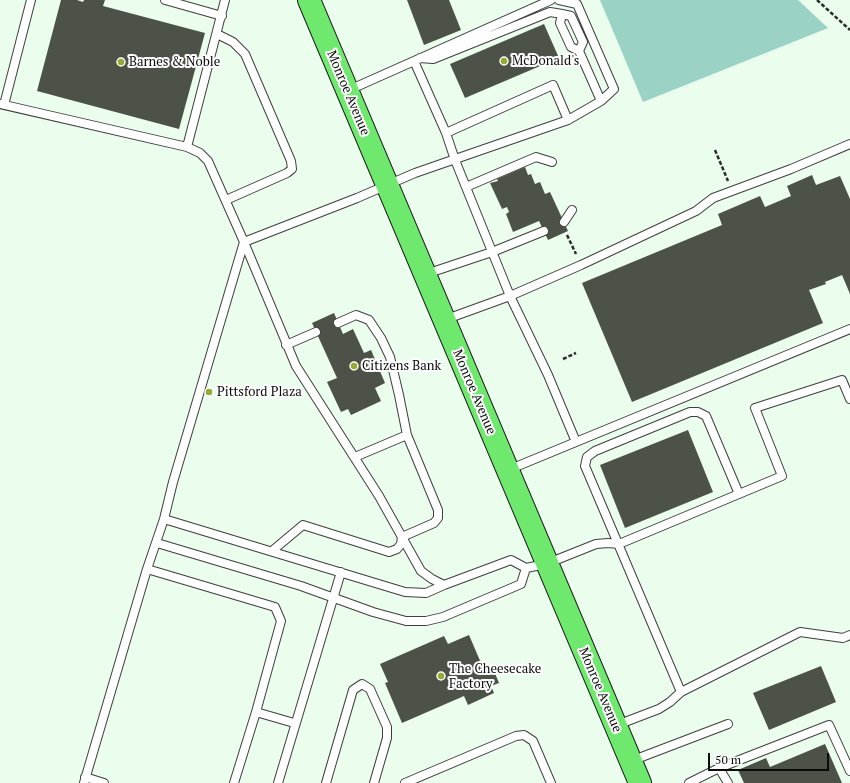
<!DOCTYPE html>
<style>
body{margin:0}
#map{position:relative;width:850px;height:783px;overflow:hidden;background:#ebfdec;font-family:"PT Serif",serif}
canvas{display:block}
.scale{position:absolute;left:708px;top:753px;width:121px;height:18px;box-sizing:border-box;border:2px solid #0b0b0b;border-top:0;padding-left:5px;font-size:12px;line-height:14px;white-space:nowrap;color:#0b0b0b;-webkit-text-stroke:3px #fff;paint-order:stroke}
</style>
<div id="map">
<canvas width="850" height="783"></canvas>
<div class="scale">50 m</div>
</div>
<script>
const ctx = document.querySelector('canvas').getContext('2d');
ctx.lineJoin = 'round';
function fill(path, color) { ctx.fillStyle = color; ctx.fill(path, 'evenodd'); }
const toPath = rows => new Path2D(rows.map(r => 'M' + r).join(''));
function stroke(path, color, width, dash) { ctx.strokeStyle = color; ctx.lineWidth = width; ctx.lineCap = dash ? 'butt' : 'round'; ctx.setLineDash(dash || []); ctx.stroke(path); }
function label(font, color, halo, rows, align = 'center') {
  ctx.font = font + ' "PT Serif",serif'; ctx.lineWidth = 4; ctx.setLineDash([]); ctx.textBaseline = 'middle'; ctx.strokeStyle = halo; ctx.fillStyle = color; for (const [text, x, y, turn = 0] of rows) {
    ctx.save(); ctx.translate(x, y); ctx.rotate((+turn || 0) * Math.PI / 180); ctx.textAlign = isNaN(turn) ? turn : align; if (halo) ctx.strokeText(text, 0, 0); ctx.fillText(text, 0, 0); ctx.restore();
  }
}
const forest = toPath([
 [600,0,798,0,828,28,643,102]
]);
const building = toPath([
 [61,0,77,0,83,2,84,0,105,0,103,6,205,33,179,129,37,91],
 [407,0,449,0,461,30,424,45],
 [544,24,559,58,465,98,450,64],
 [525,167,528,175,531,174,535,184,540,182,545,194,550,192,568,231,548,240,539,221,513,232,506,214,509,212,507,207,502,209,490,183,498,181,497,179],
 [812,175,816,185,840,176,850,199,850,294,842,275,825,282,826,284,809,290,823,323,632,402,582,283,722,225,718,214,760,196,765,207,791,196,787,186],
 [334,313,343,334,353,329,364,353,371,350,385,383,375,388,381,401,351,415,348,409,341,412,327,382,337,378,312,323],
 [688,430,713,492,625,528,600,465],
 [469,635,484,670,492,666,499,683,491,686,494,693,468,705,464,696,402,723,385,683,388,682,380,664,444,636,448,644],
 [821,666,836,702,769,730,753,693],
 [825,744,842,783,744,783,738,770,766,758,770,767]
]);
const path = toPath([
 [817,0,850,30],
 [715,150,728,181],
 [567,235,576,254],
 [563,359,576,353]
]);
const service = toPath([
 [165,0,222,16],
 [562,14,560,23,571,47,579,51],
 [217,34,233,42,245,54,291,161,292,169,287,173,226,200],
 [420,58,433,59,550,12,562,14,571,16,583,42,579,51,601,101],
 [414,61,446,133,455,160,510,296,548,375,576,442],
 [349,90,551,0],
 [0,104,187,147,200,153,208,161,244,242,296,366,379,496,421,571,432,579,444,585],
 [4,105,31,0],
 [446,133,553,85,568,120],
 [187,147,225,0],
 [466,187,536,157,552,162],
 [564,222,572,210],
 [244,242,357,198,415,173,568,120,601,101,614,89,577,4,559,0],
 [426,274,492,252,544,231],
 [444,320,510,296,581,265,696,211,713,198,791,169,850,144],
 [338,323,356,315,369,320,381,338,390,357,399,395,407,435],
 [286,345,316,332],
 [355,457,407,435,438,510,438,518,434,523,402,537],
 [508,470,850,329],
 [164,519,405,592,426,593,444,585,511,560,526,568,546,564,596,544,608,543,619,544,782,476,755,408,842,380,850,399],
 [157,543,301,586,373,612,406,621,426,621,443,617,521,584,526,568],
 [272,551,303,525,389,552,397,549,401,544,402,537],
 [147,569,275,607,281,621,256,712,294,723],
 [681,692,585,466,587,457,595,451,690,412,698,412,706,416,739,494],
 [617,725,659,709,670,702,681,692,800,632,843,638,850,635],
 [631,761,728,724],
 [719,768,728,783],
 [85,777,104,783],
 [84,783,147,569,164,519,173,482,244,242],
 [234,783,256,712],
 [278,783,341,572],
 [326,783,353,690,362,684,370,689,387,727,387,738,374,783],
 [405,783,516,736,524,735,533,741,551,783],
 [689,783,719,768,829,725,850,771]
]);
const primary = toPath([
 [309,0,640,783]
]);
const markers = [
 [504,61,4,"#94ab33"],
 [121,62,4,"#94ab33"],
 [354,366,4,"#94ab33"],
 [209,392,4,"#94ab33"],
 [441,676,4,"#94ab33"]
];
const poiNames = [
 ["McDonald's",512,61],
 ["Barnes & Noble",129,62],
 ["Citizens Bank",362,366],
 ["Pittsford Plaza",217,392],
 ["The Cheesecake",449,669],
 ["Factory",449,684]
];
const streetNames = [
 ["Monroe Avenue",348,93,67],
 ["Monroe Avenue",474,392,67],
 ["Monroe Avenue",600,690,67]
];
fill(forest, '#9ad2c6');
fill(building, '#4c5248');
stroke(service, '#3e3e3e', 10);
stroke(primary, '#1c1c1c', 24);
stroke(path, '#2d2d2d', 2.5, [4, 2]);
stroke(service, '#fff', 8);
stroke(primary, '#6ee96e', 22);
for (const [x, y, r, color] of markers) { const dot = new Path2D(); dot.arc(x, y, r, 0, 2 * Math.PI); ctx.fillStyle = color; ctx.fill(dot); stroke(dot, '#fff', 1.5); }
label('13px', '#0b0b0b', '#fff', poiNames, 'left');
label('13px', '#0b0b0b', '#fff', streetNames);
</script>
